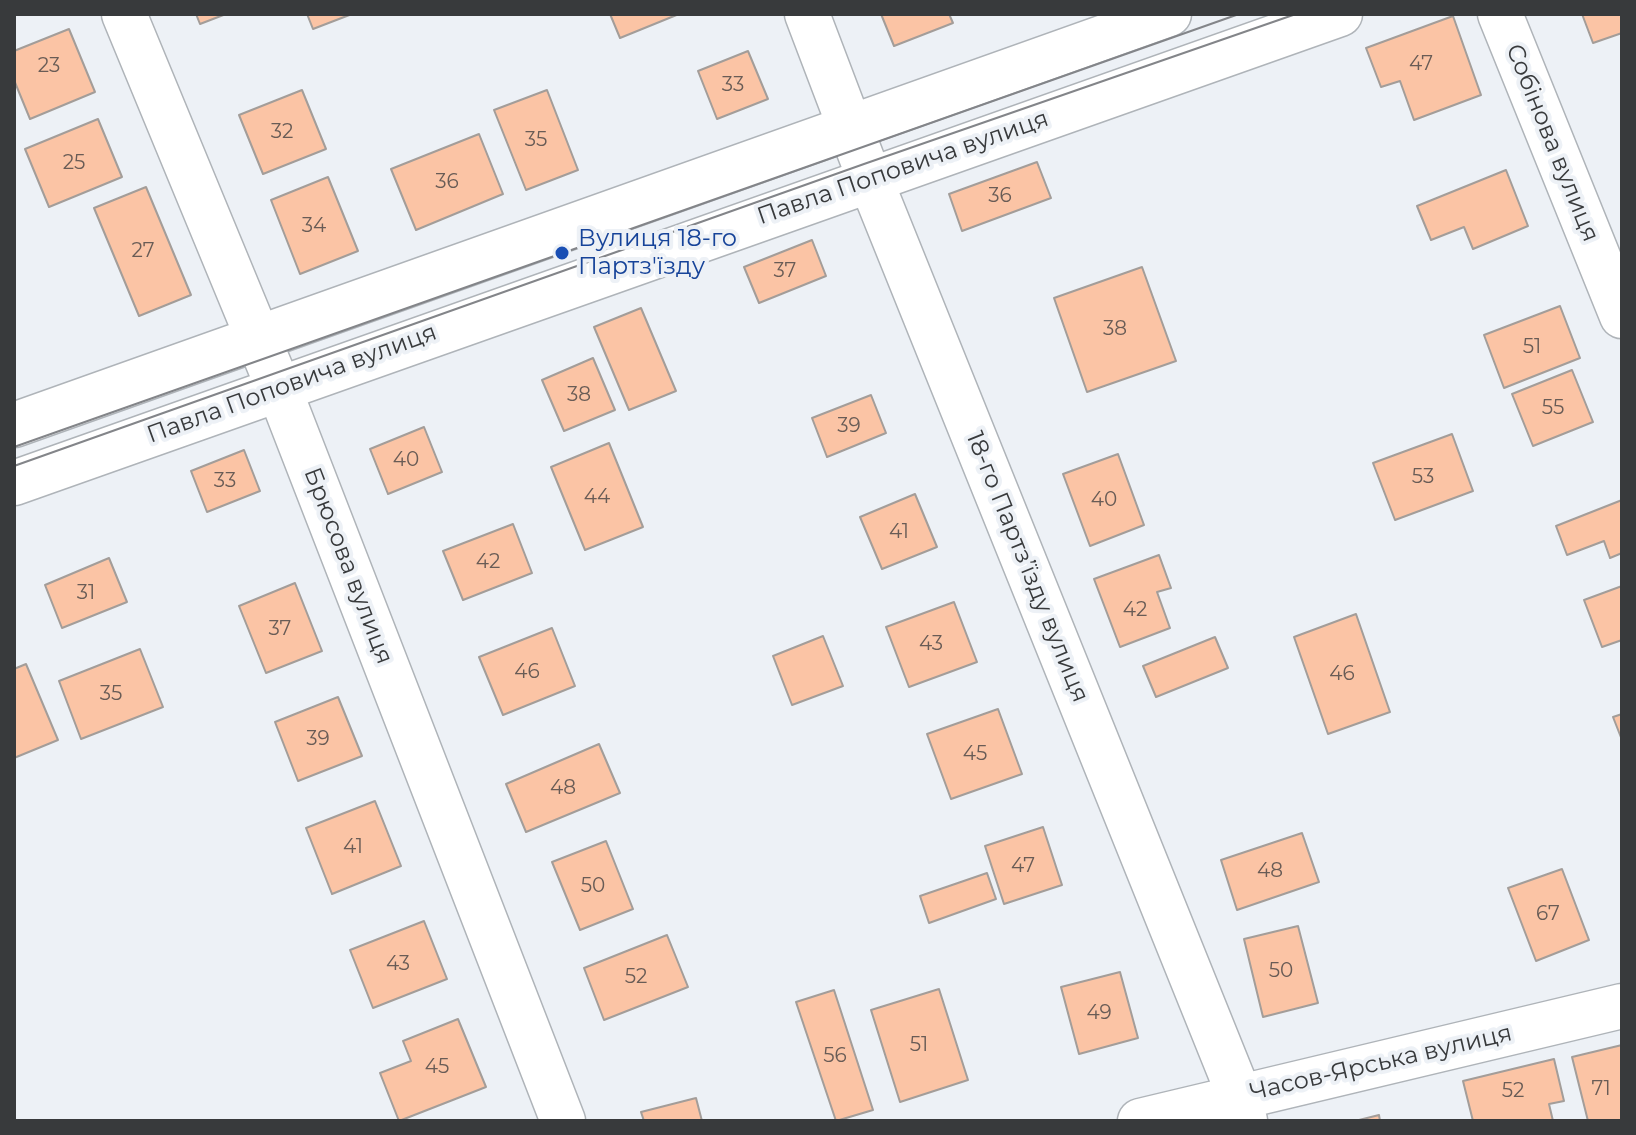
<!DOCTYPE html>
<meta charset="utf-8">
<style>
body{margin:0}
#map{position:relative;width:1636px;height:1135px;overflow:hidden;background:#edf1f6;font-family:Montserrat,sans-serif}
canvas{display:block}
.frame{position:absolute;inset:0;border:16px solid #383a3c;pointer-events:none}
</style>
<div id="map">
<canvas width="1636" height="1135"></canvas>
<div class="frame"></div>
</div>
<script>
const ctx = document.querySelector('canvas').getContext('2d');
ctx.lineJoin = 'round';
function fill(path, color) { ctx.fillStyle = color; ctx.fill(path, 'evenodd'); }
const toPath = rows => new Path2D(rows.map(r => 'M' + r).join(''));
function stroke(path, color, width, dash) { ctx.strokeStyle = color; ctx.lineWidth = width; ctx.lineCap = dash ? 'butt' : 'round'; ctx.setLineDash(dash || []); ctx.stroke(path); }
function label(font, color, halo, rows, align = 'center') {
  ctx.font = font + ' Montserrat,sans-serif'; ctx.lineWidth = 8; ctx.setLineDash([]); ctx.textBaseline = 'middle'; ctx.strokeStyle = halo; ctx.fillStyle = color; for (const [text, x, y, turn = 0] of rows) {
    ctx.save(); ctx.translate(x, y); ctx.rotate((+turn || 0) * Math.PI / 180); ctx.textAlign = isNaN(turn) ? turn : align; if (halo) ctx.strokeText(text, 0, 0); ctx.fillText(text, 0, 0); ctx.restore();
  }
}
const building = toPath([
 [196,14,226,14,200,24,196,14],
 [307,14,352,14,313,29,307,14],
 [610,14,679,14,620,38,610,14],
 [881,14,949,14,953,23,894,46,881,14],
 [1582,14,1622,14,1622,33,1593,43,1582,14],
 [1453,16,1481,95,1414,120,1400,81,1381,87,1366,48,1453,16],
 [69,29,95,92,30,119,14,80,14,51,69,29],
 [748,51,768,99,717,119,698,71,748,51],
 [302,90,326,149,263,174,239,115,302,90],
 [547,90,578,170,526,190,494,110,547,90],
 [98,119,122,177,49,207,25,149,98,119],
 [479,134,503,194,416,230,391,169,479,134],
 [1037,162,1051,198,962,231,949,194,1037,162],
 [1506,170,1528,226,1473,249,1464,227,1431,240,1417,206,1506,170],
 [328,177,358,251,300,274,271,200,328,177],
 [146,187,191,295,139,316,94,208,146,187],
 [812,240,826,276,759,303,744,267,812,240],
 [1142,267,1176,361,1087,392,1054,298,1142,267],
 [1560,306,1580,358,1504,388,1484,335,1560,306],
 [641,308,676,391,629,410,594,327,641,308],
 [593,358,615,410,564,431,542,380,593,358],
 [1572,370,1593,422,1533,446,1512,394,1572,370],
 [871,395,886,433,827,457,812,418,871,395],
 [424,427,442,472,388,494,370,449,424,427],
 [1452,434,1473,491,1395,520,1373,463,1452,434],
 [609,443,643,527,585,550,551,467,609,443],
 [244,450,260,491,207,512,191,471,244,450],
 [1118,454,1144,525,1090,546,1063,474,1118,454],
 [915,494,937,547,882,569,860,517,915,494],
 [1622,500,1622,553,1610,558,1604,541,1567,555,1556,526,1622,500],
 [513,524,532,573,463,600,443,551,513,524],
 [1159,555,1171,588,1157,592,1170,628,1120,647,1094,579,1159,555],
 [109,558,127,602,62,628,45,585,109,558],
 [295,583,322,651,266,673,239,606,295,583],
 [1622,586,1622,640,1602,647,1584,600,1622,586],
 [954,602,977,662,909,687,886,627,954,602],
 [1356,614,1390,712,1328,734,1294,637,1356,614],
 [552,628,575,686,503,715,479,657,552,628],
 [823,636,843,686,792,705,773,656,823,636],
 [1215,637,1228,668,1156,697,1143,666,1215,637],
 [140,649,163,707,81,739,59,681,140,649],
 [26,664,58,740,14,758,14,669,26,664],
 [338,697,362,756,298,781,275,722,338,697],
 [998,709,1022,774,951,799,927,734,998,709],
 [1622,714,1622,740,1613,717,1622,714],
 [599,744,620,793,526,832,506,784,599,744],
 [375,801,401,866,332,894,306,828,375,801],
 [1043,827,1062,885,1004,904,985,846,1043,827],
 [1302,833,1319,882,1237,910,1221,860,1302,833],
 [606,841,633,909,580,930,552,862,606,841],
 [1562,869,1589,940,1536,961,1508,888,1562,869],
 [987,873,996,899,929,923,920,896,987,873],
 [424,921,447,979,373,1008,350,950,424,921],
 [1298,926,1318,1003,1263,1017,1244,939,1298,926],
 [667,935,688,987,604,1020,584,968,667,935],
 [1120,972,1138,1038,1079,1054,1061,987,1120,972],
 [939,989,968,1080,900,1102,871,1010,939,989],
 [834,990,873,1110,836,1121,796,1002,834,990],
 [458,1019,486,1087,399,1121,380,1073,411,1061,403,1041,458,1019],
 [1622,1045,1622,1121,1588,1121,1572,1057,1622,1045],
 [1554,1059,1564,1101,1549,1104,1553,1121,1473,1121,1463,1081,1554,1059],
 [696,1098,702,1121,644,1121,641,1112,696,1098],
 [1379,1115,1380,1121,1355,1121,1379,1115]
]);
const street = toPath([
 [124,14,279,389,563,1121],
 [807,14,864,164,1240,1097,1245,1121],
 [1500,14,1622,316],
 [1140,1121,1622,1006]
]);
const secondary = toPath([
 [14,425,1169,14],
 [14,483,1340,14]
]);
const tram = toPath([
 [14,447,1239,14],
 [14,466,864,164,1296,14]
]);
const markers = [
 [562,253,8,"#1a4fb4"]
];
const numberNames = [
 ["47",1421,64],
 ["23",49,66],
 ["33",733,85],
 ["32",282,132],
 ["35",536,140],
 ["25",74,163],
 ["36",447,182],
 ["36",1000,196],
 ["34",314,226],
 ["27",143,251],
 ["37",785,271],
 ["38",1115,329],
 ["51",1532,347],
 ["38",579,395],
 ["55",1553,408],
 ["39",849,426],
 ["40",406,460],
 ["53",1423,477],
 ["33",225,481],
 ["44",597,497],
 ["40",1104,500],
 ["41",899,532],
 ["42",488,562],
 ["31",86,593],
 ["42",1135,610],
 ["37",280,629],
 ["43",931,644],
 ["46",527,672],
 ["46",1342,674],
 ["35",111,694],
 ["39",318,739],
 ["45",975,754],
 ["48",563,788],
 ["41",353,847],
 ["47",1023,866],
 ["48",1270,871],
 ["50",593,886],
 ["67",1548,914],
 ["43",398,964],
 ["50",1281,971],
 ["52",636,977],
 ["49",1099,1013],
 ["51",919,1045],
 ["56",835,1056],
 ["45",437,1067],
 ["71",1601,1089],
 ["52",1513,1091]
];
const streetNames = [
 ["Собінова вулиця",1552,143,68],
 ["Павла Поповича вулиця",903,168,-19],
 ["Павла Поповича вулиця",292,384,-20],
 ["Брюсова вулиця",348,566,69],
 ["18-го Партз’їзду вулиця",1027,567,68],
 ["Часов-Ярська вулиця",1381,1063,-13]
];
const transitNames = [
 ["Вулиця 18-го",578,239],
 ["Партз'їзду",578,267]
];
fill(building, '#fbc4a5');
stroke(building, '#a39d99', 2);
stroke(street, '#afb4b9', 47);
stroke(secondary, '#afb4b9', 47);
stroke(street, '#fff', 44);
stroke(secondary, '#fff', 44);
stroke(tram, '#838589', 2);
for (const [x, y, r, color] of markers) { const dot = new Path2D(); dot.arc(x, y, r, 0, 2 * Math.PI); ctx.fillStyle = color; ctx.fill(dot); stroke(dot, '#edf1f6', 3); }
label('20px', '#695c56', null, numberNames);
label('24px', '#383a3c', '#edf1f6', streetNames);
label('24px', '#164399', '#edf1f6', transitNames, 'left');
</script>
